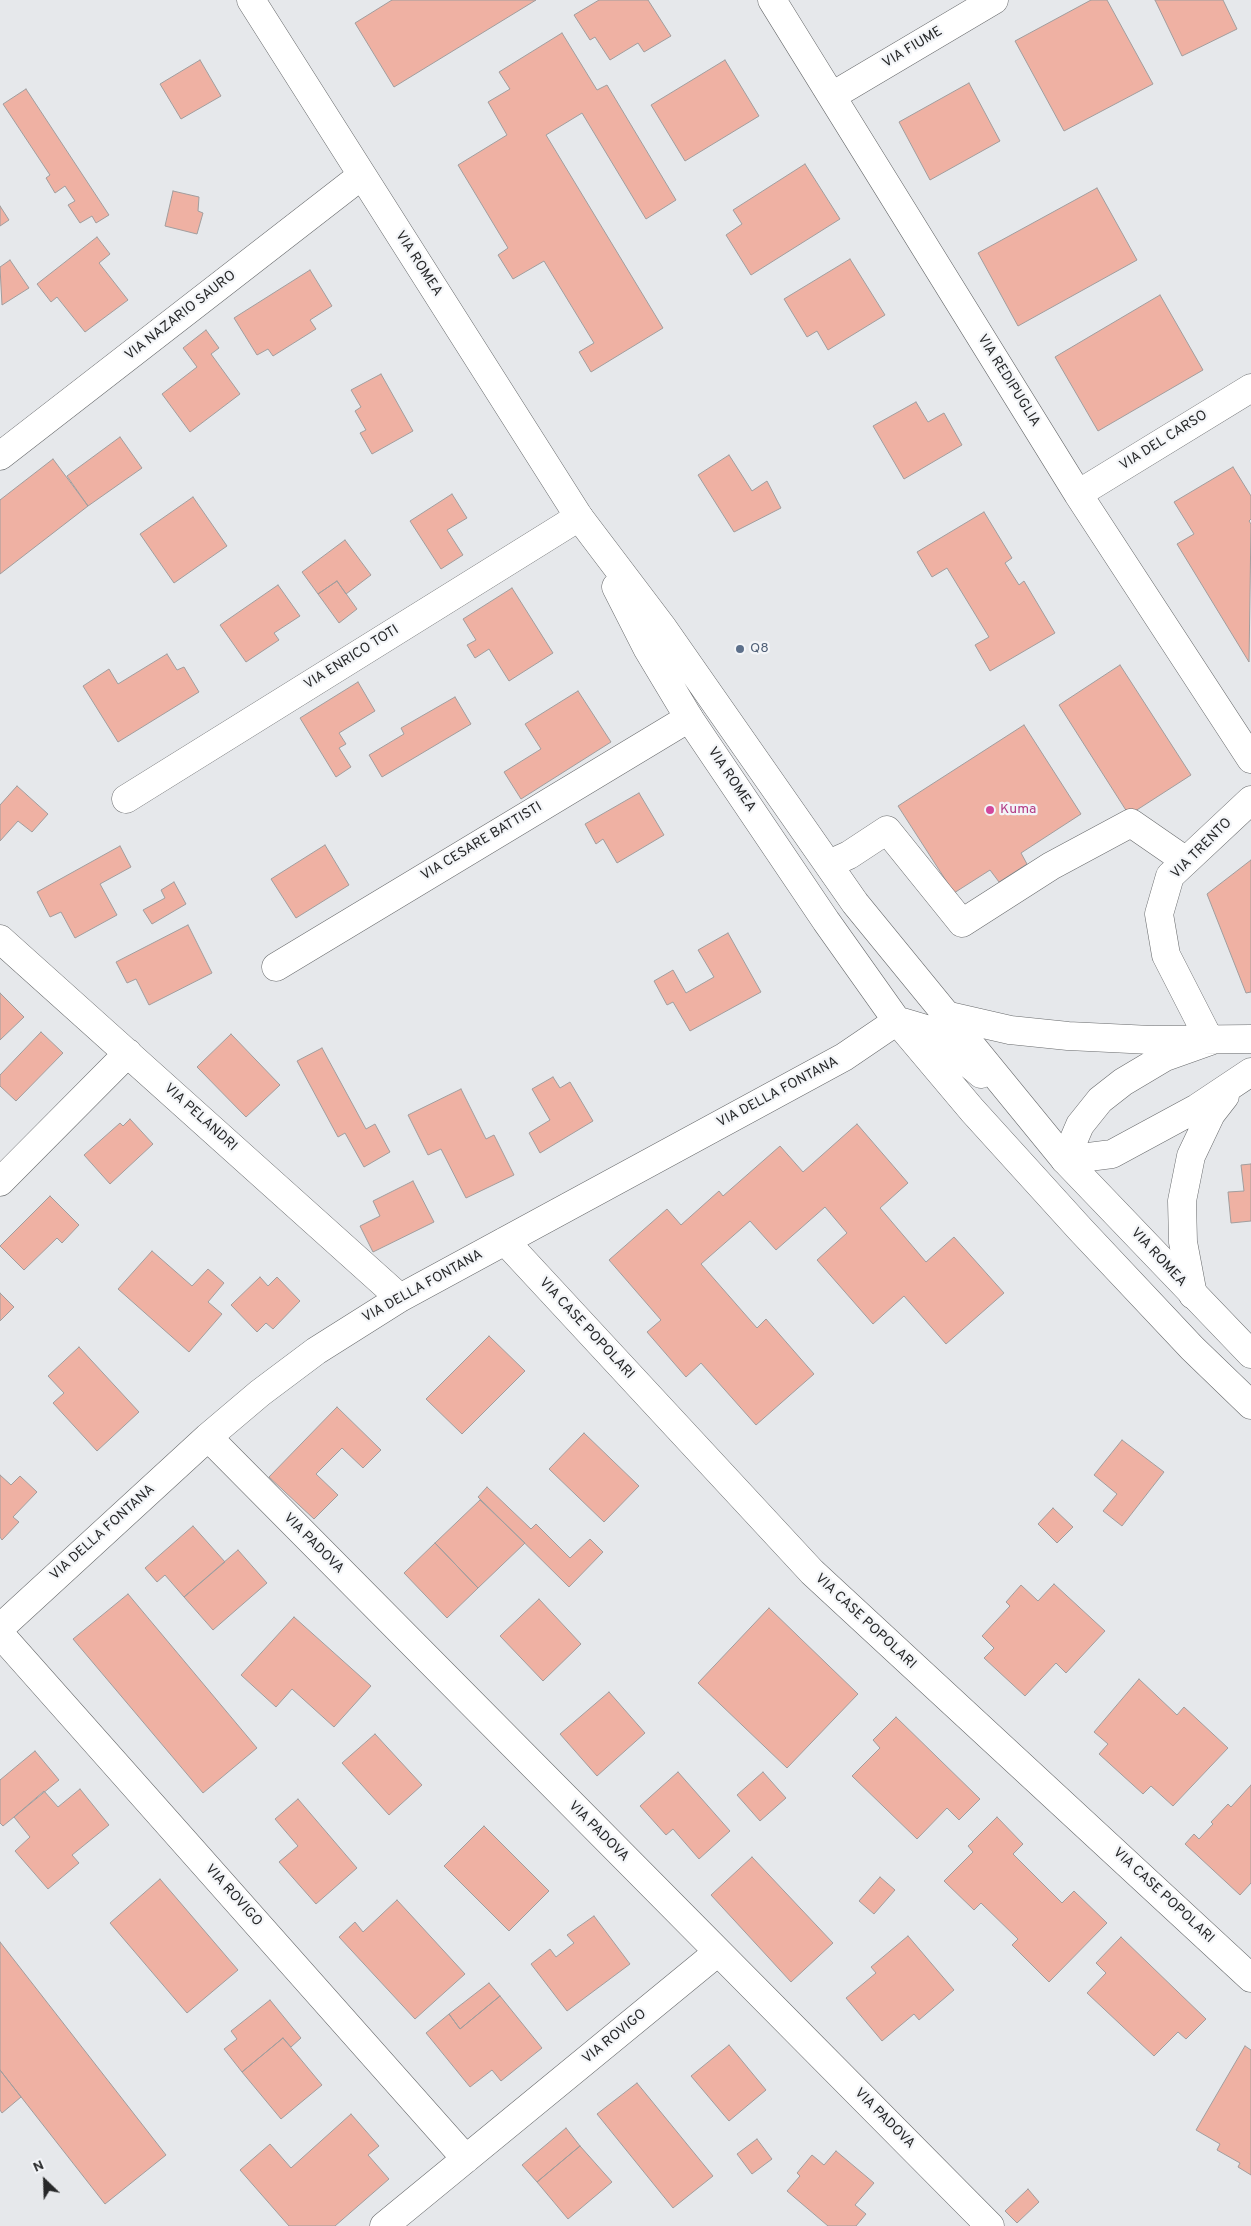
<!DOCTYPE html>
<style>
body{margin:0}
#map{position:relative;width:1251px;height:2226px;overflow:hidden;background:#e6e8eb;font-family:Overpass,sans-serif}
canvas{display:block}
.north{position:absolute;left:20px;top:2156px;width:50px;height:50px;-webkit-text-stroke:4px #f3f5f8;paint-order:stroke;rotate:336deg;font-size:14px;font-weight:700;line-height:20px;text-align:center;color:#272829}
.north::after{content:'';display:block;margin:auto;width:18px;height:22px;background:#272829;clip-path:polygon(50% 0,100% 100%,50% 72%,0 100%)}
</style>
<div id="map">
<canvas width="1251" height="2226"></canvas>
<div class="north">N</div>
</div>
<script>
const ctx = document.querySelector('canvas').getContext('2d');
ctx.lineJoin = 'round';
function fill(path, color) { ctx.fillStyle = color; ctx.fill(path, 'evenodd'); }
const toPath = rows => new Path2D(rows.map(r => 'M' + r).join(''));
function stroke(path, color, width, dash) { ctx.strokeStyle = color; ctx.lineWidth = width; ctx.lineCap = dash ? 'butt' : 'round'; ctx.setLineDash(dash || []); ctx.stroke(path); }
function label(font, color, halo, rows, align = 'center') {
  ctx.font = font + ' Overpass,sans-serif'; ctx.lineWidth = 4.5; ctx.setLineDash([]); ctx.textBaseline = 'middle'; ctx.strokeStyle = halo; ctx.fillStyle = color; for (const [text, x, y, turn = 0] of rows) {
    ctx.save(); ctx.translate(x, y); ctx.rotate((+turn || 0) * Math.PI / 180); ctx.textAlign = isNaN(turn) ? turn : align; if (halo) ctx.strokeText(text, 0, 0); ctx.fillText(text, 0, 0); ctx.restore();
  }
}
const building = toPath([
 [392,0,536,0,394,87,355,23,392,0],
 [599,0,648,0,671,36,644,52,638,43,610,60,595,37,590,40,574,15,599,0],
 [1091,0,1107,0,1153,84,1064,131,1015,41,1091,0],
 [1155,0,1223,0,1237,29,1182,56,1155,0],
 [562,33,597,90,607,85,676,200,646,219,582,113,546,135,663,328,591,372,579,352,594,343,544,261,513,279,498,255,508,248,458,165,507,135,488,102,510,89,499,72,562,33],
 [200,60,221,96,181,119,160,84,200,60],
 [725,60,759,116,685,161,651,105,725,60],
 [969,83,1000,141,930,180,899,122,969,83],
 [26,89,109,215,96,223,92,216,80,223,68,205,75,201,65,186,55,193,46,178,50,175,3,104,26,89],
 [805,164,840,219,751,275,726,235,742,224,733,210,805,164],
 [1097,188,1137,260,1018,326,978,253,1097,188],
 [173,191,199,197,198,211,203,213,197,234,165,226,173,191],
 [0,206,9,220,0,226,0,206],
 [97,237,110,254,99,263,128,300,85,332,57,297,51,302,37,284,97,237],
 [850,259,885,315,828,350,817,331,807,337,784,299,850,259],
 [10,260,29,288,2,305,0,267,10,260],
 [310,270,332,306,310,320,316,329,273,356,268,349,257,355,234,318,310,270],
 [1160,295,1203,370,1098,431,1055,357,1160,295],
 [206,330,219,348,211,354,240,394,190,432,162,394,197,367,183,348,206,330],
 [381,374,413,431,372,454,360,433,366,430,355,411,361,407,351,390,381,374],
 [916,402,928,422,944,413,962,445,904,479,873,426,916,402],
 [120,437,142,468,88,506,67,476,120,437],
 [729,455,752,491,767,481,781,508,734,532,698,475,729,455],
 [53,459,88,506,0,574,0,500,53,459],
 [1233,467,1251,496,1251,519,1249,521,1251,524,1249,662,1177,544,1194,534,1174,502,1233,467],
 [452,494,467,518,447,530,463,555,441,569,410,521,452,494],
 [193,497,227,546,174,583,140,534,193,497],
 [984,512,1012,558,1005,563,1019,585,1024,581,1055,633,990,671,975,645,989,637,947,568,932,577,917,552,984,512],
 [345,540,371,575,346,594,337,581,318,594,302,572,345,540],
 [337,581,357,609,339,623,318,594,337,581],
 [278,585,300,616,274,633,279,640,246,662,220,625,278,585],
 [512,588,553,653,509,681,489,649,475,658,467,645,476,640,463,619,512,588],
 [167,654,177,670,184,667,199,692,118,742,83,686,109,669,118,684,167,654],
 [1120,665,1191,775,1129,815,1059,705,1120,665],
 [358,682,375,711,339,733,346,744,339,748,351,767,336,777,300,718,358,682],
 [578,691,611,742,521,799,504,772,541,749,525,724,578,691],
 [455,697,471,724,382,777,369,755,404,734,401,728,455,697],
 [1024,725,1081,814,1021,853,1027,864,999,882,990,870,954,893,898,806,1024,725],
 [17,786,48,814,32,832,18,821,0,841,0,805,17,786],
 [639,793,664,835,617,863,603,839,596,844,585,824,639,793],
 [325,845,349,885,296,918,271,879,325,845],
 [120,846,131,867,100,884,117,915,75,938,61,912,50,917,37,892,120,846],
 [1251,860,1251,992,1246,993,1207,894,1251,860],
 [174,882,186,904,152,924,143,910,165,898,161,890,174,882],
 [188,925,212,973,149,1005,136,979,127,983,116,962,188,925],
 [728,933,761,992,690,1031,673,1002,667,1005,654,981,673,970,686,993,714,977,698,950,728,933],
 [0,993,24,1017,0,1040,0,993],
 [41,1032,63,1053,16,1101,0,1086,0,1075,41,1032],
 [231,1034,280,1085,246,1117,197,1067,231,1034],
 [322,1048,366,1129,375,1124,390,1152,364,1167,345,1133,338,1137,297,1061,322,1048],
 [553,1077,560,1088,570,1082,593,1121,540,1153,529,1133,550,1120,532,1089,553,1077],
 [461,1089,486,1139,494,1135,514,1175,466,1198,441,1149,428,1155,408,1115,461,1089],
 [130,1119,153,1144,110,1184,84,1155,120,1123,123,1126,130,1119],
 [857,1124,908,1183,880,1208,926,1262,954,1237,1004,1293,946,1344,904,1296,873,1324,817,1260,847,1233,825,1207,776,1250,750,1221,701,1264,757,1328,766,1319,814,1374,756,1425,701,1363,686,1377,647,1332,661,1320,609,1260,667,1209,681,1225,719,1191,723,1196,780,1146,803,1172,857,1124],
 [1251,1164,1251,1221,1231,1223,1228,1192,1244,1191,1241,1165,1251,1164],
 [413,1181,434,1222,373,1252,360,1226,380,1216,373,1201,413,1181],
 [50,1196,79,1225,62,1243,57,1238,24,1270,0,1246,50,1196],
 [152,1251,192,1286,208,1269,224,1283,208,1302,222,1314,189,1352,118,1289,152,1251],
 [260,1277,268,1286,277,1277,300,1301,273,1329,266,1323,257,1332,231,1305,260,1277],
 [0,1293,14,1307,0,1321,0,1293],
 [489,1336,525,1371,462,1434,426,1399,489,1336],
 [79,1347,139,1412,97,1451,53,1403,64,1393,48,1376,79,1347],
 [337,1407,381,1450,363,1468,342,1448,316,1474,338,1495,314,1519,269,1477,337,1407],
 [584,1433,639,1486,604,1522,549,1469,584,1433],
 [1122,1440,1164,1472,1122,1526,1103,1511,1117,1494,1094,1475,1122,1440],
 [0,1475,11,1485,20,1476,37,1492,13,1517,19,1522,2,1540,0,1537,0,1475],
 [487,1487,531,1529,536,1524,570,1558,590,1539,603,1552,569,1587,478,1497,487,1487],
 [480,1500,525,1543,478,1588,435,1543,480,1500],
 [1053,1508,1073,1527,1057,1543,1038,1524,1053,1508],
 [193,1526,225,1562,184,1597,165,1575,157,1582,145,1568,193,1526],
 [435,1543,478,1588,447,1618,404,1573,435,1543],
 [238,1550,267,1583,213,1630,184,1597,238,1550],
 [1054,1584,1105,1631,1066,1673,1056,1663,1025,1696,984,1658,994,1648,982,1636,1010,1606,1006,1602,1021,1585,1038,1601,1054,1584],
 [128,1594,257,1748,203,1793,73,1639,128,1594],
 [539,1599,581,1644,543,1681,500,1636,539,1599],
 [769,1608,858,1694,787,1768,698,1683,769,1608],
 [294,1617,371,1686,334,1727,292,1689,276,1707,241,1675,294,1617],
 [1139,1679,1177,1715,1184,1707,1228,1748,1173,1806,1151,1786,1143,1794,1099,1754,1108,1744,1094,1732,1139,1679],
 [609,1692,645,1733,597,1776,560,1734,609,1692],
 [896,1717,980,1799,959,1820,947,1808,917,1839,852,1776,880,1748,873,1740,896,1717],
 [375,1734,422,1785,389,1815,342,1763,375,1734],
 [35,1751,59,1780,3,1826,0,1823,0,1780,35,1751],
 [678,1772,730,1831,699,1859,673,1829,666,1835,640,1806,678,1772],
 [763,1772,786,1798,760,1821,737,1795,763,1772],
 [1251,1785,1251,1883,1240,1895,1185,1844,1194,1834,1199,1839,1213,1824,1211,1822,1228,1804,1231,1807,1251,1785],
 [80,1789,109,1825,72,1855,79,1863,48,1889,15,1851,30,1837,14,1817,44,1791,58,1807,80,1789],
 [298,1799,357,1868,316,1904,279,1862,298,1846,275,1819,298,1799],
 [997,1817,1023,1844,1013,1854,1062,1903,1074,1891,1107,1923,1049,1982,1012,1945,1018,1939,981,1903,974,1910,944,1881,973,1852,968,1846,997,1817],
 [484,1826,549,1891,509,1931,444,1866,484,1826],
 [752,1857,833,1943,791,1982,711,1895,752,1857],
 [880,1877,895,1890,874,1914,859,1901,880,1877],
 [160,1879,238,1970,187,2013,110,1923,160,1879],
 [397,1900,465,1974,415,2019,339,1937,355,1922,363,1932,397,1900],
 [594,1916,630,1964,567,2011,531,1964,550,1949,556,1957,574,1943,567,1935,594,1916],
 [908,1936,954,1990,919,2020,914,2014,882,2041,846,1998,876,1973,871,1967,908,1936],
 [1121,1937,1206,2019,1186,2039,1178,2032,1154,2056,1087,1993,1106,1973,1096,1963,1121,1937],
 [0,1942,166,2155,105,2204,0,2070,0,1942],
 [489,1983,500,1996,460,2029,449,2014,489,1983],
 [500,1996,542,2048,501,2081,492,2070,470,2087,426,2033,449,2014,460,2029,500,1996],
 [270,2000,301,2038,291,2047,283,2038,242,2072,224,2049,237,2039,231,2031,270,2000],
 [283,2038,322,2085,281,2119,242,2072,283,2038],
 [729,2045,766,2090,729,2121,691,2076,729,2045],
 [1245,2046,1251,2050,1251,2175,1238,2167,1240,2163,1217,2150,1220,2144,1196,2130,1245,2046],
 [0,2070,21,2097,2,2113,0,2110,0,2070],
 [637,2083,713,2176,673,2208,597,2114,637,2083],
 [351,2114,379,2146,368,2155,389,2179,335,2226,289,2226,240,2170,270,2144,291,2168,351,2114],
 [566,2128,580,2146,537,2182,522,2165,566,2128],
 [757,2139,772,2159,752,2174,737,2154,757,2139],
 [580,2146,612,2182,568,2219,537,2182,580,2146],
 [836,2151,874,2183,855,2205,866,2214,856,2226,828,2226,787,2191,800,2176,797,2173,812,2155,824,2165,836,2151],
 [1028,2189,1039,2202,1017,2223,1005,2211,1028,2189]
]);
const minor = toPath([
 [772,0,1078,494,1251,759],
 [832,96,994,0],
 [0,456,361,176],
 [1078,494,1251,388],
 [126,799,579,517],
 [1251,800,1170,876,1159,914,1166,955,1210,1041,1165,1057,1123,1082,1100,1100,1080,1125,1065,1160,1112,1154,1197,1108,1251,1072],
 [829,864,849,855,887,830,962,923,1051,866,1131,823,1186,861],
 [0,939,400,1298],
 [276,967,689,718],
 [949,1016,1010,1030,1068,1036,1151,1040,1251,1039],
 [0,1182,128,1053],
 [505,1241,812,1572,1251,1978],
 [1193,1295,1183,1242,1182,1201,1191,1156,1211,1114,1225,1096],
 [208,1437,990,2226],
 [0,1628,208,1437,260,1393,316,1351,400,1298,844,1057,897,1021],
 [0,1634,466,2159],
 [384,2226,718,1952]
]);
const major = toPath([
 [251,0,579,517,663,628,855,903,1065,1160,1251,1354],
 [616,587,647,648,689,718,826,921,897,1021,972,1110,1080,1229,1192,1348,1251,1405],
 [902,1022,929,1030,981,1074]
]);
const markers = [
 [740,649,5,"#5c6f8a"],
 [990,810,5,"#d1479c"]
];
const streetNames = [
 ["VIA FIUME",913,48,-31],
 ["VIA ROMEA",418,264,57],
 ["VIA NAZARIO SAURO",181,316,-38],
 ["VIA REDIPUGLIA",1008,381,58],
 ["VIA DEL CARSO",1164,441,-32],
 ["VIA ENRICO TOTI",352,658,-32],
 ["VIA ROMEA",731,780,56],
 ["VIA CESARE BATTISTI",482,842,-31],
 ["VIA TRENTO",1202,849,-45],
 ["VIA DELLA FONTANA",778,1093,-28],
 ["VIA PELANDRI",200,1118,42],
 ["VIA ROMEA",1158,1258,47],
 ["VIA DELLA FONTANA",423,1287,-29],
 ["VIA CASE POPOLARI",586,1329,47],
 ["VIA DELLA FONTANA",103,1533,-42],
 ["VIA PADOVA",313,1544,45],
 ["VIA CASE POPOLARI",865,1622,43],
 ["VIA PADOVA",598,1832,45],
 ["VIA ROVIGO",233,1896,48],
 ["VIA CASE POPOLARI",1163,1896,43],
 ["VIA ROVIGO",615,2037,-39],
 ["VIA PADOVA",884,2119,45]
];
const serviceNames = [
 ["Q8",750,649]
];
const hotelNames = [
 ["Kuma",1000,810]
];
fill(building, '#efb1a3');
stroke(building, '#a19d9d', 1);
stroke(minor, '#686a6c', 29);
stroke(major, '#686a6c', 29);
stroke(minor, '#fff', 28);
stroke(major, '#fff', 28);
for (const [x, y, r, color] of markers) { const dot = new Path2D(); dot.arc(x, y, r, 0, 2 * Math.PI); ctx.fillStyle = color; ctx.fill(dot); stroke(dot, '#f3f5f8', 2); }
label('14px', '#272829', '#f3f5f8', streetNames);
label('14px', '#4e5e75', '#f3f5f8', serviceNames, 'left');
label('14px', '#b23c85', '#f3f5f8', hotelNames, 'left');
</script>
